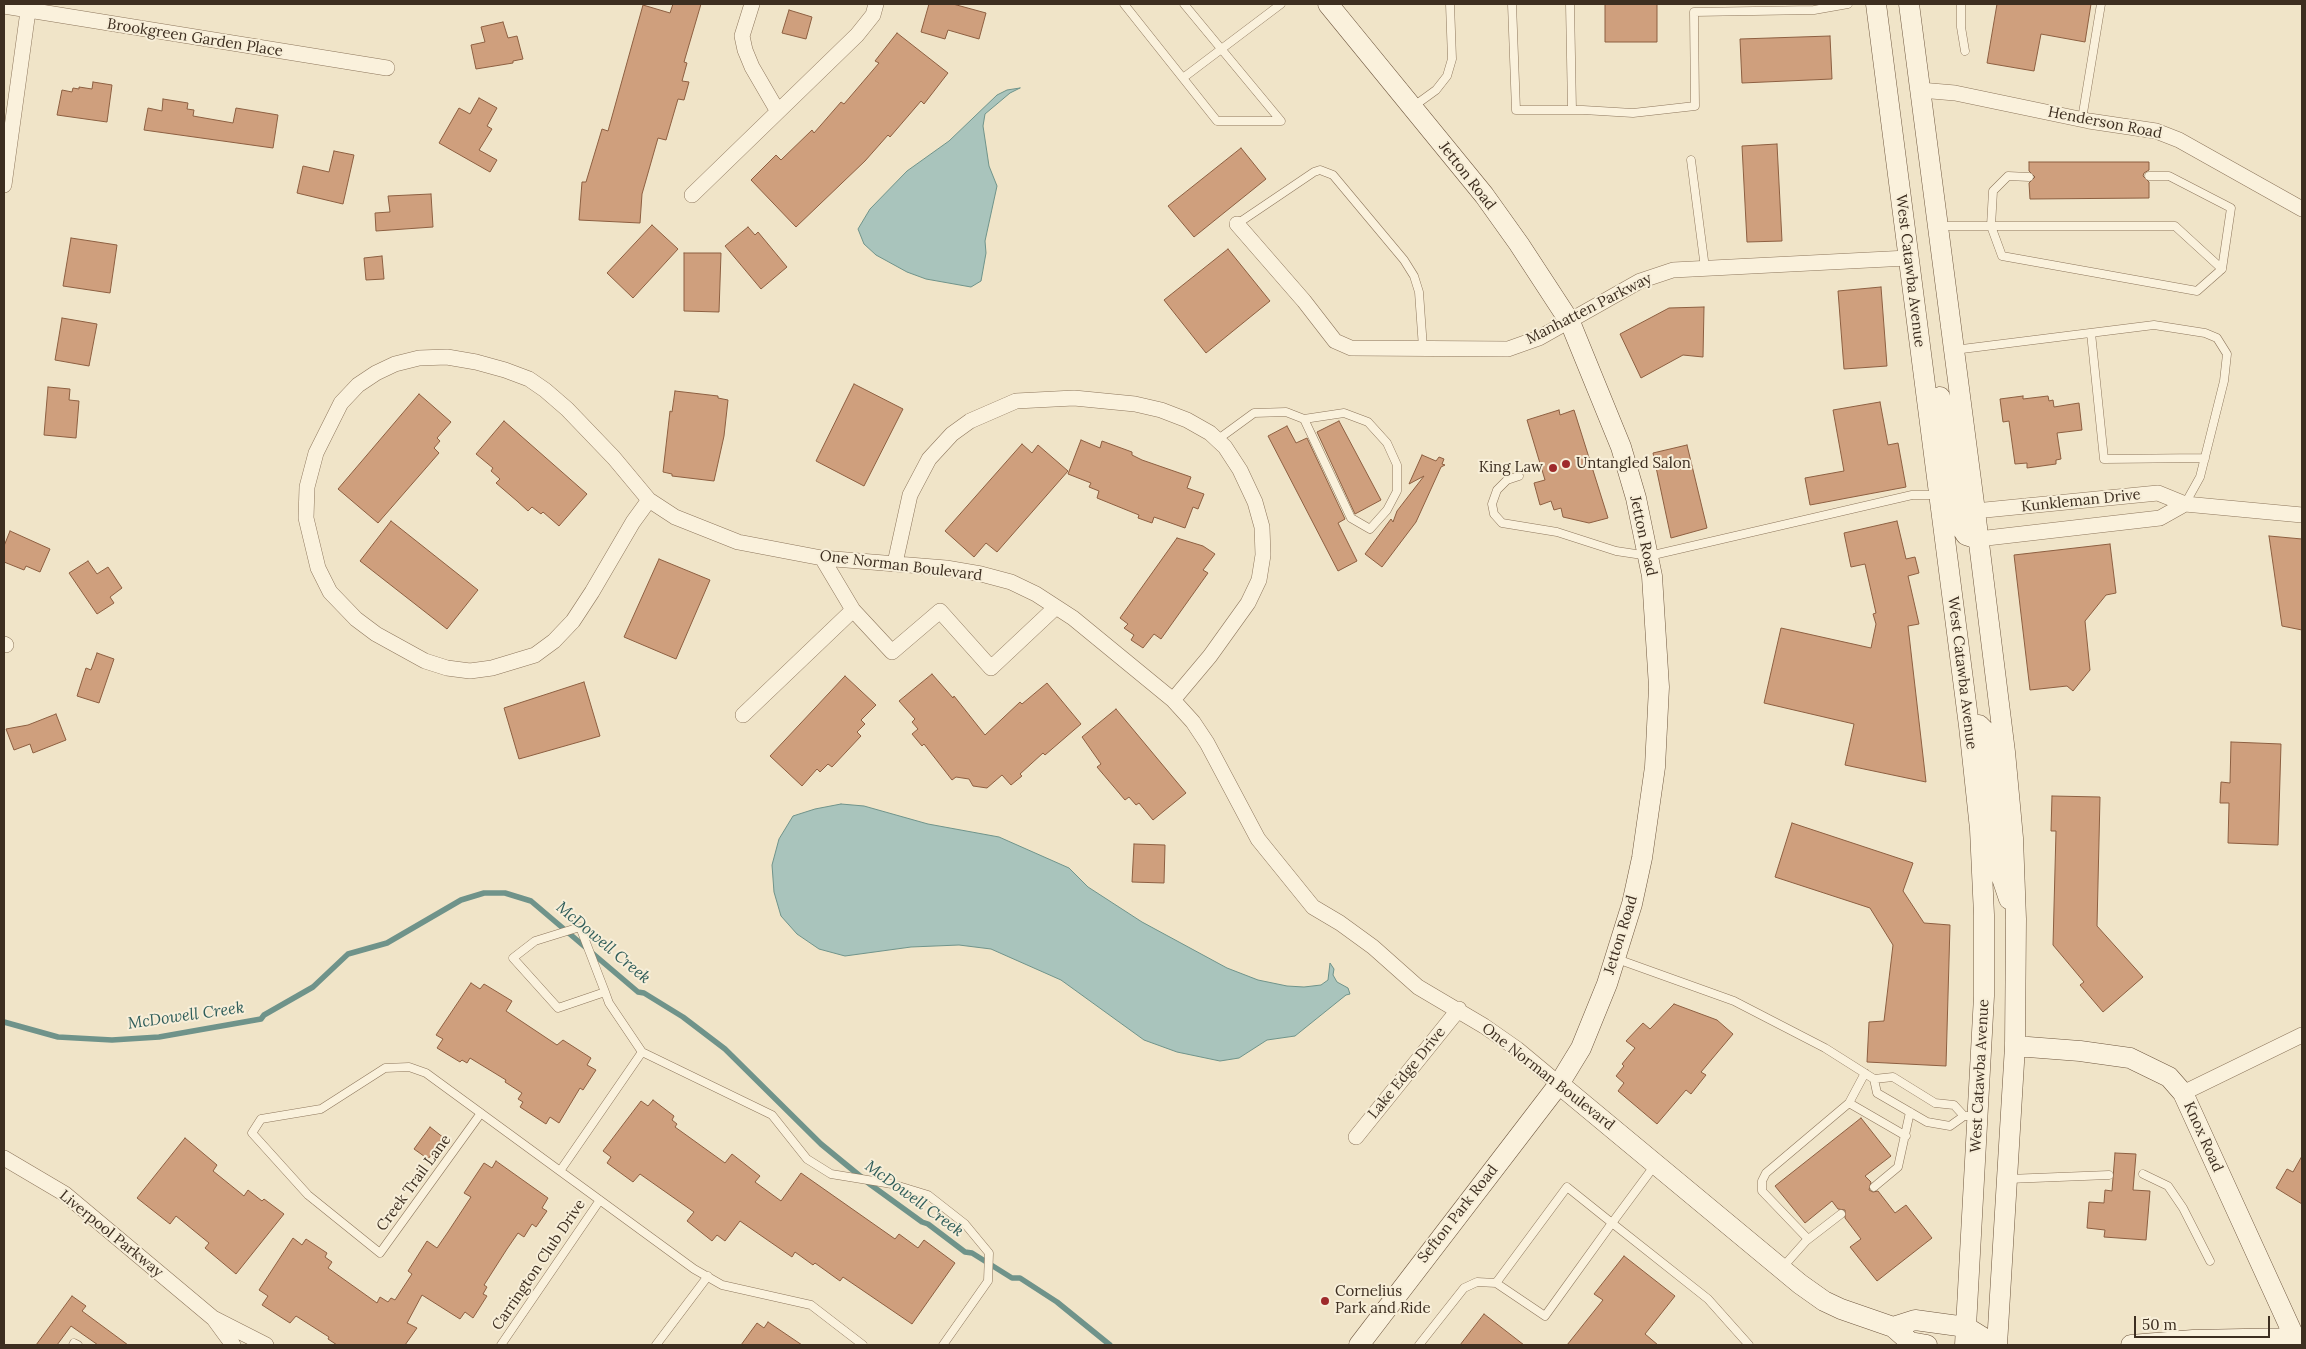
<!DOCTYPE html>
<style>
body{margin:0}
#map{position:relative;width:2306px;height:1349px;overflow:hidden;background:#f0e4c8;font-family:Lora,serif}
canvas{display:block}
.frame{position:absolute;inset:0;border:5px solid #3d2e20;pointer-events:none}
.scale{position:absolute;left:2134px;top:1316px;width:136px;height:22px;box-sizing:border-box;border:2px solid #3d2e20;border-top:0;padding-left:6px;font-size:15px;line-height:18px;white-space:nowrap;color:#3d2e20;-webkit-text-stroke:4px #f7eed8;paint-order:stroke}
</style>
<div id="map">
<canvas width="2306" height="1349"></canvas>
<div class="frame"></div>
<div class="scale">50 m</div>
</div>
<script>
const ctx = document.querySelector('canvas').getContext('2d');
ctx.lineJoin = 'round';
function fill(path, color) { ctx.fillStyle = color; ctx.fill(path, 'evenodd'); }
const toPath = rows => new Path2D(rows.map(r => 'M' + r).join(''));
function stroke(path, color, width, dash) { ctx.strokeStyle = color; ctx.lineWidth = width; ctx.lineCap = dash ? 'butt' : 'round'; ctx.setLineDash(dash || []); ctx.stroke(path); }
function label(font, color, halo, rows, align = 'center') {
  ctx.font = font + ' Lora,serif'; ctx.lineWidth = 4; ctx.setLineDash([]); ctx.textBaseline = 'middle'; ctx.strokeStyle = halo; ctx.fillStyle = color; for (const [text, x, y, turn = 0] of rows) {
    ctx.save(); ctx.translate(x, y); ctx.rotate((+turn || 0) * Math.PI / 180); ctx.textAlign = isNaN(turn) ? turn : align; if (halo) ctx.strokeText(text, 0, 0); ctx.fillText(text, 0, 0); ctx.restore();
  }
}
const water = toPath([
 [1020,88,1010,93,985,114,983,126,989,166,997,186,985,241,986,253,981,281,971,287,926,279,907,272,876,255,864,244,858,229,870,209,907,171,949,141,997,95,1007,90,1020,88],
 [841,804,864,806,928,824,999,837,1069,868,1088,887,1142,922,1227,968,1258,980,1287,986,1304,987,1321,985,1328,980,1330,963,1334,969,1333,975,1337,982,1348,988,1350,994,1346,995,1295,1036,1267,1040,1239,1058,1220,1061,1177,1052,1144,1040,1061,980,991,949,959,945,911,947,845,956,819,949,797,934,781,916,774,892,772,865,779,839,793,816,815,809,841,804]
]);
const stream = toPath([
 [4,1022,58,1037,112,1040,159,1037,261,1019,264,1015,313,987,348,954,387,943,461,900,484,893,505,893,531,901,638,992,644,993,683,1017,725,1049,821,1144,871,1185,922,1222,928,1224,965,1252,972,1253,1012,1278,1020,1278,1057,1302,1110,1345]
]);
const building = toPath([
 [673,4,701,4,684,62,687,63,682,81,689,82,684,100,678,99,666,140,658,138,642,194,640,223,579,220,582,182,586,182,602,129,608,131,643,5,670,13,673,4],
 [929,4,953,4,986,13,979,39,948,30,945,39,921,32,929,4],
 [1605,4,1657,4,1657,42,1605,42,1605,4],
 [1997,4,2091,4,2085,42,2041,34,2034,71,1987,63,1997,4],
 [789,10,812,17,806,39,782,33,789,10],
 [503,22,508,38,517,36,523,59,513,61,513,63,476,69,471,45,485,42,481,27,503,22],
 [897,33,948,73,924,104,921,101,890,137,888,135,865,161,796,227,751,180,776,155,781,160,812,130,814,133,841,102,844,104,879,63,875,61,897,33],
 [1830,36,1832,79,1742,83,1740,39,1830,36],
 [93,82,112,85,107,122,57,115,62,90,72,92,73,88,79,89,79,87,92,89,93,82],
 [479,98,497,108,487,126,492,129,479,150,497,160,490,172,439,143,459,108,470,114,479,98],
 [163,99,188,103,187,109,194,110,193,116,233,123,236,108,278,115,273,148,144,130,148,108,162,111,163,99],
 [1777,144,1782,241,1747,242,1742,146,1777,144],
 [1241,148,1266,179,1194,237,1168,206,1241,148],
 [334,151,354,155,343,204,297,193,303,166,329,172,334,151],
 [2029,162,2149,162,2149,170,2144,173,2143,176,2149,182,2149,198,2030,199,2029,183,2035,177,2029,171,2029,162],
 [431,194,433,227,376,231,375,213,390,212,388,196,431,194],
 [652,225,678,249,633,298,607,273,652,225],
 [748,227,755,235,758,232,787,267,761,289,725,246,748,227],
 [71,238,117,245,110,293,63,286,71,238],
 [1228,249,1270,301,1206,353,1164,300,1228,249],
 [684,253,721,253,719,312,684,311,684,253],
 [382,256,384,279,366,280,364,258,382,256],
 [1881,287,1887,366,1844,369,1838,291,1881,287],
 [1704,307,1703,357,1683,355,1641,378,1620,334,1669,308,1704,307],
 [62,318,97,324,89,366,55,360,62,318],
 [854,384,903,409,864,486,816,461,854,384],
 [48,387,70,389,69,400,79,401,76,438,44,435,48,387],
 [675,391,718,396,718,398,728,400,724,436,714,481,672,476,672,474,663,472,670,411,672,412,675,391],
 [419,394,451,422,437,438,440,441,434,448,439,453,378,523,338,489,419,394],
 [2023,396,2023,399,2048,396,2049,401,2053,400,2054,407,2079,403,2082,430,2057,433,2061,459,2056,460,2056,464,2027,468,2027,463,2015,464,2009,421,2003,422,2000,399,2023,396],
 [1880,402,1888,445,1898,443,1906,487,1810,505,1805,478,1844,471,1833,410,1880,402],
 [1559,410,1560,415,1574,410,1608,518,1589,523,1563,517,1561,508,1554,510,1551,501,1540,505,1534,483,1545,480,1527,420,1559,410],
 [504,421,587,494,559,526,543,512,541,514,532,507,528,511,517,501,496,483,500,479,491,471,493,468,476,454,504,421],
 [1339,421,1381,500,1355,514,1317,432,1339,421],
 [1287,426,1296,443,1307,438,1345,519,1338,523,1357,561,1338,571,1268,436,1287,426],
 [1081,440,1100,448,1102,441,1132,452,1132,455,1142,460,1191,477,1187,488,1204,494,1198,509,1193,507,1185,528,1154,517,1152,523,1138,518,1139,515,1097,498,1099,491,1089,487,1091,483,1068,474,1081,440],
 [1022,444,1032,453,1038,445,1068,471,997,552,986,543,974,557,945,531,1022,444],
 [1687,445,1707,528,1671,538,1653,453,1687,445],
 [1422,455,1436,461,1439,457,1444,459,1442,464,1445,465,1441,467,1416,522,1382,567,1365,554,1391,519,1393,522,1397,511,1424,476,1409,484,1422,455],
 [391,521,478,590,447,629,360,561,391,521],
 [1897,521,1906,559,1915,557,1919,573,1908,576,1919,624,1908,626,1926,782,1845,765,1854,724,1764,703,1781,628,1871,648,1876,624,1873,614,1876,613,1865,564,1851,567,1844,533,1897,521],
 [10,531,50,549,40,572,26,566,24,570,4,562,4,546,10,531],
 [2269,536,2302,539,2302,630,2282,626,2269,536],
 [1177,538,1203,546,1215,554,1203,570,1208,573,1161,639,1154,634,1143,648,1131,640,1134,635,1124,628,1128,624,1120,618,1177,538],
 [2110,544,2116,593,2106,595,2085,621,2090,670,2073,691,2067,686,2030,690,2014,555,2110,544],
 [659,559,710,580,676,659,624,637,659,559],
 [88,561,97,574,108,567,122,588,110,597,114,603,97,614,69,573,88,561],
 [97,653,114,659,99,703,77,696,86,668,91,670,97,653],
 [932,674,953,698,954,696,985,735,1020,702,1022,704,1047,683,1081,724,1045,755,1043,753,1020,774,1022,776,1011,785,1002,775,987,788,973,786,969,779,956,777,952,780,924,744,922,746,912,734,918,729,912,722,915,719,899,701,932,674],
 [845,676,876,705,861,720,865,724,857,732,861,736,832,767,828,764,820,772,817,769,802,786,770,756,845,676],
 [584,682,600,736,519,759,504,708,584,682],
 [1116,709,1186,793,1153,820,1139,803,1136,805,1129,797,1125,800,1097,767,1101,764,1082,737,1116,709],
 [56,714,66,740,33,753,30,744,14,750,6,729,28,725,56,714],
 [2231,742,2281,744,2278,845,2228,843,2229,803,2220,803,2221,782,2230,783,2231,742],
 [2052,796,2100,797,2097,926,2143,977,2103,1012,2080,985,2084,982,2053,945,2056,831,2051,831,2052,796],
 [1792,823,1913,863,1903,891,1924,923,1950,925,1946,1066,1867,1062,1869,1022,1884,1021,1893,945,1870,908,1775,877,1792,823],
 [1134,844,1165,845,1164,883,1132,882,1134,844],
 [471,983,480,989,484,984,512,1001,506,1011,557,1045,563,1040,591,1058,587,1065,596,1070,583,1090,580,1088,559,1123,550,1117,546,1124,520,1107,523,1102,518,1099,522,1093,505,1082,506,1080,470,1058,467,1063,462,1060,460,1062,437,1048,443,1039,436,1035,471,983],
 [1674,1004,1717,1020,1733,1034,1701,1072,1706,1075,1691,1094,1686,1090,1657,1124,1618,1091,1624,1083,1616,1076,1624,1066,1622,1064,1635,1048,1626,1041,1643,1023,1650,1029,1674,1004],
 [653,1100,674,1116,672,1120,677,1124,675,1127,725,1163,732,1154,760,1176,755,1182,781,1201,801,1173,895,1239,899,1234,918,1248,924,1240,955,1263,912,1324,843,1277,840,1281,815,1263,813,1265,795,1252,792,1257,740,1221,725,1241,717,1235,712,1241,687,1221,694,1212,640,1174,633,1182,607,1163,611,1157,603,1151,641,1101,648,1106,653,1100],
 [1861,1118,1891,1156,1865,1176,1871,1182,1869,1190,1873,1192,1878,1191,1895,1213,1906,1205,1932,1238,1877,1281,1850,1247,1861,1239,1845,1218,1845,1210,1838,1209,1832,1201,1805,1223,1775,1186,1861,1118],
 [430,1127,444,1138,428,1159,414,1149,430,1127],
 [185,1138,217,1165,213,1171,244,1196,248,1190,262,1201,264,1199,284,1214,236,1274,205,1248,209,1243,176,1216,170,1224,137,1198,185,1138],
 [2115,1153,2136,1154,2133,1190,2150,1191,2146,1240,2104,1237,2105,1230,2087,1228,2089,1202,2104,1203,2105,1190,2112,1191,2115,1153],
 [2302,1156,2302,1204,2276,1188,2287,1169,2293,1172,2302,1156],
 [496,1161,548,1198,542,1208,547,1211,536,1227,532,1224,524,1237,518,1233,507,1249,484,1285,487,1287,483,1294,487,1296,473,1318,465,1312,460,1319,422,1295,407,1323,417,1328,405,1345,337,1345,328,1339,329,1337,296,1316,290,1323,262,1305,268,1296,259,1290,293,1238,302,1245,306,1239,327,1253,325,1257,332,1262,328,1268,377,1303,380,1297,388,1302,391,1298,395,1300,412,1274,408,1271,427,1241,437,1248,448,1232,471,1197,464,1193,484,1163,492,1168,496,1161],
 [1624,1256,1675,1296,1645,1334,1658,1345,1567,1345,1603,1300,1594,1294,1624,1256],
 [72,1296,86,1306,82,1311,128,1345,98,1345,71,1326,57,1345,36,1345,72,1296],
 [1484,1314,1524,1345,1460,1345,1484,1314],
 [768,1322,802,1345,741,1345,757,1323,764,1328,768,1322]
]);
const lane = toPath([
 [1124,4,1217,121,1281,121,1184,4],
 [1512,4,1516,110,1583,110,1633,113,1695,106,1694,12,1814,10,1848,4],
 [1570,4,1572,110],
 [1961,4,1961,27,1965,51],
 [1183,78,1281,4],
 [1414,106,1436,90,1447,76,1452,59,1450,4],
 [2082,119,2101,4],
 [1691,160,1705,268],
 [2029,177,2008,176,1993,191,1991,226,2002,256,2197,291,2222,269],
 [1237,224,1314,172,1320,170,1333,175,1404,260,1414,276,1419,292,1423,348],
 [1938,226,2175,226,2222,269,2231,208,2169,176,2149,176],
 [2091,333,2104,459,2205,458],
 [1954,350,2154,325,2205,333,2217,338,2227,354,2224,381,2200,477,2185,504],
 [1217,440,1254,413,1286,412,1304,419,1351,518,1370,529,1387,510,1397,491,1397,465,1387,443,1368,422,1344,413,1304,419],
 [1519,476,1507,480,1497,490,1492,504,1494,514,1502,523,1557,532,1616,551,1649,556,1912,495,1937,495],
 [1617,959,1734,1001,1825,1048,1874,1079,1893,1077,1935,1103,1954,1105,1964,1116],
 [605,992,558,1008,513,958,535,941,580,927,605,992,609,1003,642,1052,772,1115,807,1159,831,1174,892,1184,928,1195,965,1224,989,1253,988,1281,943,1345],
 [1874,1079,1877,1093,1927,1122,1950,1126,1964,1116,1968,1116],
 [1849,1103,1906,1136],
 [481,1113,380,1253,308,1195,252,1133,261,1119,321,1109,385,1068,409,1067,426,1073,694,1269,722,1285,811,1305,863,1345],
 [1655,1165,1612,1223,1545,1316,1496,1283,1567,1187,1612,1223,1708,1299,1749,1345],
 [560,1171,642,1052],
 [2143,1174,2168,1186,2183,1208,2210,1261],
 [2008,1179,2109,1175],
 [1874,1187,1898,1167,1910,1112],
 [1808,1239,1762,1191,1762,1181,1766,1173,1849,1103,1865,1073],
 [1782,1268,1806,1241,1841,1214],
 [73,1345,74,1343,78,1345],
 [501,1345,600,1200],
 [656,1345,708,1276],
 [1419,1345,1464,1288,1477,1282,1496,1283]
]);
const street = toPath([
 [752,4,742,36,745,50,752,67,777,110],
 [4,6,387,68],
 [1920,90,1955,93,2089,121,2156,131,2179,140,2302,209],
 [4,185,29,4],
 [692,195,857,35,873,15,876,4],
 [1237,224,1304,301,1335,341,1351,348,1508,349,1539,338,1640,281,1673,270,1908,258],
 [447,357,476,362,505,370,529,379,545,390,567,409,614,458,649,500,633,522,592,592,573,621,554,641,535,655,492,668,470,671,447,668,425,661,376,634,356,619,330,592,318,568,306,518,307,487,316,453,341,403,358,385,376,373,395,364,419,358,447,357],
 [649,500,675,517,738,542,822,558,946,568,981,574,1011,582,1036,594,1073,618,1173,700,1193,722,1207,743,1258,839,1313,907,1340,923,1373,947,1418,987,1484,1026,1517,1049,1559,1084],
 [1975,511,2158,493,2185,504,2302,515],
 [1978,539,2160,518,2185,504],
 [822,558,853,610],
 [895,563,910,495,929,459,952,434,970,421,1016,401,1074,398,1135,404,1161,410,1187,420,1210,433,1225,447,1240,470,1255,502,1262,527,1263,555,1259,580,1248,603,1210,656,1173,700],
 [4,644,6,645],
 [743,715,853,610,892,652,940,611,991,668,1056,607],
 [2183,1093,2302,1035],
 [1356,1137,1459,1009],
 [4,1158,65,1194,213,1318,266,1345],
 [214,1319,233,1345]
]);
const secondary = toPath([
 [1328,4,1484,195,1519,244,1570,322,1621,447,1636,498,1652,576,1659,687,1655,767,1642,858,1632,904,1607,984,1581,1048,1559,1084,1359,1345],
 [1876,4,1969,726,1980,829,1984,915,1984,996,1965,1345],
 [1909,4,1975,511,2005,752,2013,838,2016,919,2015,1046,1997,1345],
 [1940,397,1959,524,1966,535,1978,539],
 [1969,726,1979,725,1984,730,1986,738,2000,872,2009,899],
 [2015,1046,2080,1051,2130,1058,2169,1077,2183,1093,2298,1345],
 [1559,1084,1800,1284,1824,1301,1841,1309,1893,1327,1910,1342,1927,1345],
 [1893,1327,1915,1320,1966,1327,1995,1345],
 [2131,1345,2193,1340,2294,1338]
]);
const markers = [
 [1566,464,5,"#9e2a2b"],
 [1553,468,5,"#9e2a2b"],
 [1325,1301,5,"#9e2a2b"]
];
const streetNames = [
 ["Brookgreen Garden Place",195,38,9],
 ["Henderson Road",2105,123,11],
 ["Jetton Road",1467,176,52],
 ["West Catawba Avenue",1910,271,83],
 ["Manhatten Parkway",1589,309,-27],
 ["Kunkleman Drive",2081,501,-6],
 ["Jetton Road",1643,536,78],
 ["One Norman Boulevard",901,566,7],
 ["West Catawba Avenue",1962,673,83],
 ["Jetton Road",1621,935,-73],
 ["Lake Edge Drive",1407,1073,-51],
 ["West Catawba Avenue",1980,1076,-87],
 ["One Norman Boulevard",1548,1077,38],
 ["Knox Road",2203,1137,66],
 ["Creek Trail Lane",414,1183,-54],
 ["Sefton Park Road",1458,1214,-52],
 ["Liverpool Parkway",111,1234,39],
 ["Carrington Club Drive",539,1265,-56]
];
const poiNames = [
 ["Untangled Salon",1576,464],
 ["King Law",1543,468,"right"],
 ["Cornelius",1335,1292],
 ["Park and Ride",1335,1309]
];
const waterNames = [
 ["McDowell Creek",603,943,40],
 ["McDowell Creek",186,1016,-8],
 ["McDowell Creek",914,1199,36]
];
fill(water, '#a9c4bc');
stroke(water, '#6f938a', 1);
stroke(stream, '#6f938a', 5.5);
fill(building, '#cf9f7d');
stroke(building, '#8d5f41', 1);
stroke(lane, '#8d765c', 9);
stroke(street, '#8d765c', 16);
stroke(secondary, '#6f573f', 21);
stroke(lane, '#faf1dc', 8);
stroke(street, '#faf1dc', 15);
stroke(secondary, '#faf1dc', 20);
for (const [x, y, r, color] of markers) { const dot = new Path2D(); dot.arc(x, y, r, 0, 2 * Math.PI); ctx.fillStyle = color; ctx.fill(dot); stroke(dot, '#f7eed8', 2); }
label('15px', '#3d2e20', '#f7eed8', streetNames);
label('15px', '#3d2e20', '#f7eed8', poiNames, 'left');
label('italic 16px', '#2f5d5a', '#f7eed8', waterNames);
</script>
